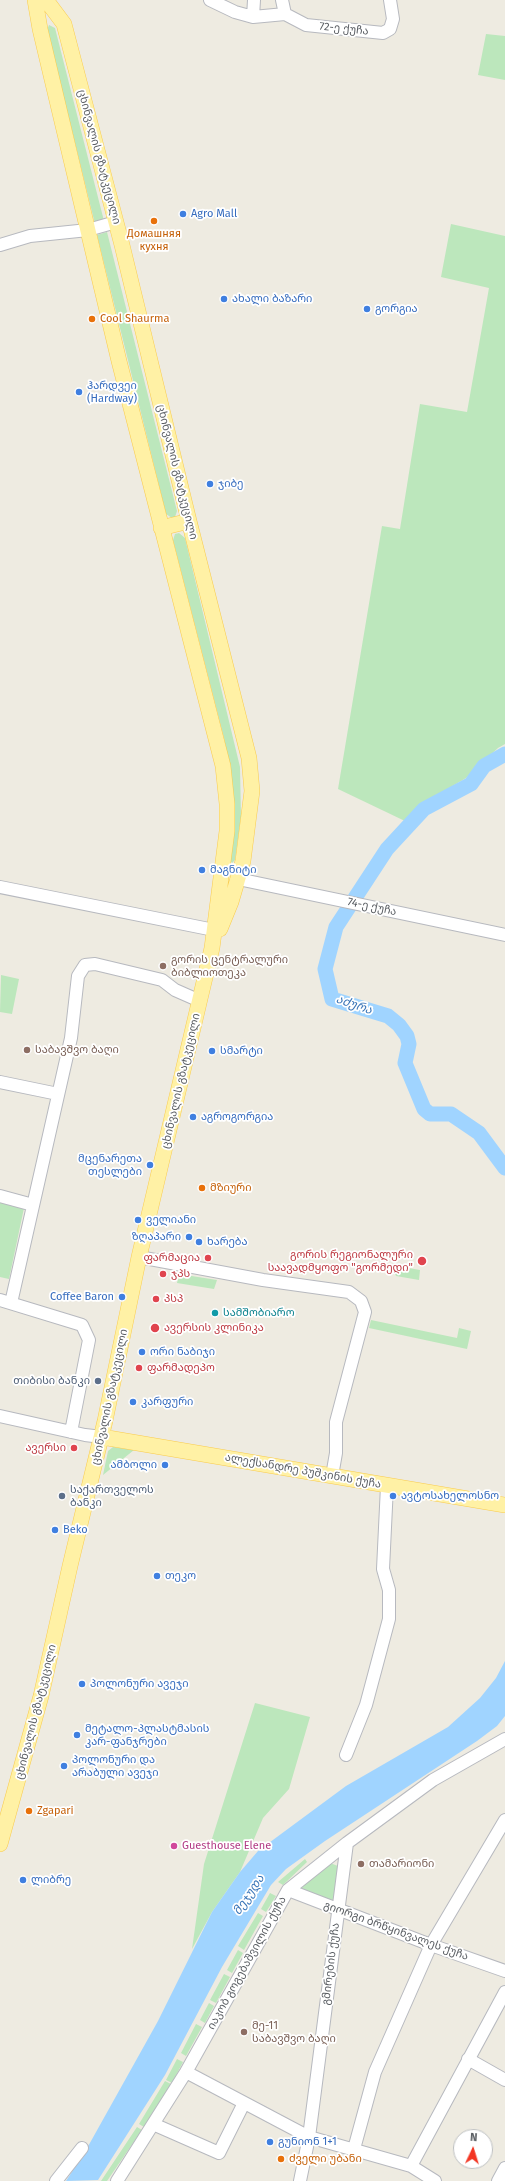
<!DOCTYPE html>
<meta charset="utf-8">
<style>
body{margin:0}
#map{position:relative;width:505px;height:2181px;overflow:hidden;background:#eeebe1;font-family:"Fira Sans",sans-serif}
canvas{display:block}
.north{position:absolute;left:453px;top:2129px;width:40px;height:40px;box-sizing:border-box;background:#fff;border:1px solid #bdbfc1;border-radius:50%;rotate:4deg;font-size:11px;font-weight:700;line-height:16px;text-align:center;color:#5a5e63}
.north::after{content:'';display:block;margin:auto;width:14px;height:18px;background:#f33522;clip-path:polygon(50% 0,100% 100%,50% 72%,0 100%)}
</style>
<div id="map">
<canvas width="505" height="2181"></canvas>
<div class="north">N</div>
</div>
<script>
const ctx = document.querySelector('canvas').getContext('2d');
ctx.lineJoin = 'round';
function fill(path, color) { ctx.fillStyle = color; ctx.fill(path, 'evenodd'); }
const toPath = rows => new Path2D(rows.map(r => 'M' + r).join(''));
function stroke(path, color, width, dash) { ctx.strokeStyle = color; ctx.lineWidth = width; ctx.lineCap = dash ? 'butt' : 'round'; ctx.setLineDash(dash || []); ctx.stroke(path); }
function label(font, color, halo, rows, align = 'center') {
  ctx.font = font + ' "Fira Sans","Noto Sans Georgian",sans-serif'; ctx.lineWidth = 3.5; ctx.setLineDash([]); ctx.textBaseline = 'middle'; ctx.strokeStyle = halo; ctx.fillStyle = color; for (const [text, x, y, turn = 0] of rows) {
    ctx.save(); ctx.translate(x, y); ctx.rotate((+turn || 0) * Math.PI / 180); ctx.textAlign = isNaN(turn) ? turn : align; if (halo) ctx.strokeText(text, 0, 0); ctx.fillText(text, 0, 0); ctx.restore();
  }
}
const green = toPath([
 [49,25,55,28,104,221,95,224,47,30],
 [486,34,505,36,505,80,478,75],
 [451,224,505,236,505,744,498,748,466,778,421,805,407,822,338,789,382,526,400,529,420,404,467,412,489,288,441,277],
 [107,232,177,511,175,517,172,518,166,514,97,235],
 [179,533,185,538,240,767,241,817,235,860,232,863,229,859,230,770,224,738,173,540,175,534],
 [1,975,19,979,12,1014,0,1012],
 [0,1202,24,1208,9,1279,0,1277],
 [397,1266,420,1270,419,1280,396,1276,394,1271],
 [179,1274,217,1280,214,1289,177,1283],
 [371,1320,457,1338,459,1328,471,1331,467,1349,369,1328],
 [113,1447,134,1450,103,1475,108,1451],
 [255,1703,310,1717,289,1789,263,1818,240,1872,212,1912,192,1949,204,1864],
 [305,1859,307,1862,283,1885,278,1882],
 [330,1863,338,1866,333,1902,299,1888],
 [270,1893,276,1896,266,1912,261,1909],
 [258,1913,263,1916,244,1950,238,1946],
 [238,1950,243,1953,232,1973,227,1970],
 [224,1974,230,1977,216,2003,210,2000],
 [209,2003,214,2006,205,2023,200,2020],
 [196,2024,202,2027,186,2056,181,2053],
 [177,2059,183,2062,172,2083,166,2080],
 [165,2081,171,2084,144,2127,139,2124],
 [137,2127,142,2130,107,2181,101,2181]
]);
const water = toPath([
 [505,1661,505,1716,497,1726,477,1741,325,1841,286,1869,271,1885,222,1967,165,2075,98,2180,66,2181,86,2150,158,2021,212,1912,240,1872,258,1851,346,1786,448,1727,480,1698,496,1678]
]);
const river = toPath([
 [505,754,484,766,471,784,424,809,387,849,336,927,325,969,332,999,388,1016,399,1025,407,1036,409,1044,405,1063,424,1109,430,1114,451,1114,479,1133,505,1168]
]);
const minor = toPath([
 [210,0,235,12,253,17,285,14],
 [282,0,285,14,306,25,383,33,390,29,393,19,390,0],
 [253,17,254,0],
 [0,245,30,236,88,230,116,222],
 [238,879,505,935],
 [0,887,214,930],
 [0,1082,58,1094],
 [0,1196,33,1205],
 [139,1257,263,1280,349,1292,361,1301,365,1312,336,1422,336,1453,332,1476],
 [0,1300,82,1325,89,1340,71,1432],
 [11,1303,71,1038,78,976,85,965,95,964,162,980,175,990,200,1001],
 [0,1416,85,1435,102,1437],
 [346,1755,366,1705,389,1619,389,1590,383,1569,387,1486],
 [288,1890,431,1945,505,1971],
 [468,2059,505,2080],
 [186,2072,309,2137,411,2166,435,2181],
 [153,2124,219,2153,244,2103],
 [354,2149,375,2072,431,1945,505,1820],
 [411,2166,505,1992],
 [56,2181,82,2148],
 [117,2181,186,2072,288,1890,347,1843,433,1780,505,1739],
 [300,2181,309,2137,347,1843],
 [498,2181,505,2168]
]);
const major = toPath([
 [46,0,64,24,122,245,189,521,249,758,252,791,243,861,231,902,220,929],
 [161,528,189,521],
 [102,1437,505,1505],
 [0,1844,41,1696,70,1566,105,1421,139,1257,212,948,227,831,227,804,223,766,119,361,40,29,35,0]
]);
const markers = [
 [183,214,4,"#3f7fe0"],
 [154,221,4,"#e8710a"],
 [224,299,4,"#3f7fe0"],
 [367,309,4,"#3f7fe0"],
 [92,319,4,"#e8710a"],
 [79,392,4,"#3f7fe0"],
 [210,484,4,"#3f7fe0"],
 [202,870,4,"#3f7fe0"],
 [163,966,4,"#8d6e63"],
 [27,1050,4,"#8d6e63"],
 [212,1051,4,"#3f7fe0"],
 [193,1117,4,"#3f7fe0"],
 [150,1165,4,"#3f7fe0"],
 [202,1188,4,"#e8710a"],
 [138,1220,4,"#3f7fe0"],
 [189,1237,4,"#3f7fe0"],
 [199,1242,4,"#3f7fe0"],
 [208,1258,4,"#e0444e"],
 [422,1261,5,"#e0444e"],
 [163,1274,4,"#e0444e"],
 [122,1297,4,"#3f7fe0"],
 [156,1299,4,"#e0444e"],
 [215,1313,4,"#0f9aa8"],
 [155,1328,5,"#e0444e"],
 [142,1352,4,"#3f7fe0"],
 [139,1368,4,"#e0444e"],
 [98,1381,4,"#5c6f8a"],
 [133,1402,4,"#3f7fe0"],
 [74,1448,4,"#e0444e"],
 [165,1465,4,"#3f7fe0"],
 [62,1496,4,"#5c6f8a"],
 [393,1496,4,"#3f7fe0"],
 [55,1530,4,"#3f7fe0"],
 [157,1576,4,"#3f7fe0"],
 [82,1684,4,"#3f7fe0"],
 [77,1735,4,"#3f7fe0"],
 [64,1766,4,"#3f7fe0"],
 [29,1811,4,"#e8710a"],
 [174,1846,4,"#d1479c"],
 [361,1864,4,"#8d6e63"],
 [23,1880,4,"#3f7fe0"],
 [244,2032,4,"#8d6e63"],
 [270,2142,4,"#3f7fe0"],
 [281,2159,4,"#e8710a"]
];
const streetNames = [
 ["72-ე ქუჩა",344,29,6],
 ["ცხინვალის გზატკეცილი",99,157,75],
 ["ცხინვალის გზატკეცილი",177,472,76],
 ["74-ე ქუჩა",372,907,12],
 ["ცხინვალის გზატკეცილი",181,1081,-77],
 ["ცხინვალის გზატკეცილი",110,1397,-78],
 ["ალექსანდრე პუშკინის ქუჩა",303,1471,10],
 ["ცხინვალის გზატკეცილი",36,1712,-76],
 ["გიორგი ბრწყინვალეს ქუჩა",396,1931,20],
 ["იაკობ გოგებაშვილის ქუჩა",247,1963,-61],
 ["გმირების ქუჩა",331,1964,-83]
];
const shopNames = [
 ["Agro Mall",191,214],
 ["ახალი ბაზარი",232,299],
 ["გორგია",375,309],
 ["ჰარდვეი",87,386],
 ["(Hardway)",87,399],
 ["ჯიბე",218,484],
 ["მაგნიტი",210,870],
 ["სმარტი",220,1051],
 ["აგროგორგია",201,1117],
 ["მცენარეთა",142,1159,"right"],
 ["თესლები",142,1172,"right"],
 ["ველიანი",146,1220],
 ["ზღაპარი",181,1237,"right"],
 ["ხარება",207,1242],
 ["Coffee Baron",114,1297,"right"],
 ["ორი ნაბიჯი",150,1352],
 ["კარფური",141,1402],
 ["ამბოლი",157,1465,"right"],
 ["ავტოსახელოსნო",401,1496],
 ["Beko",63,1530],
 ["თეკო",165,1576],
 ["პოლონური ავეჯი",90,1684],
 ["მეტალო-პლასტმასის",85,1729],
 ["კარ-ფანჯრები",85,1742],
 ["პოლონური და",72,1760],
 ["არაბული ავეჯი",72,1773],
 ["ლიბრე",31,1880],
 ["გუნიონ 1+1",278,2142]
];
const foodNames = [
 ["Домашняя",154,234,"center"],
 ["кухня",154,247,"center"],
 ["Cool Shaurma",100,319],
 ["მზიური",210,1188],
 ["Zgapari",37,1811],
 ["ძველი უბანი",289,2159]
];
const educationNames = [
 ["გორის ცენტრალური",171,960],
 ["ბიბლიოთეკა",171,973],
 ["საბავშვო ბაღი",35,1050],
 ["თამარიონი",369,1864],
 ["მე-11",252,2026],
 ["საბავშვო ბაღი",252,2039]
];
const healthNames = [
 ["გორის რეგიონალური",413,1255,"right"],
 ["საავადმყოფო \"გორმედი\"",413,1268,"right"],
 ["ფარმაცია",200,1258,"right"],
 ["ჯპს",171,1274],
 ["პსპ",164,1299],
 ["ავერსის კლინიკა",164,1328],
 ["ფარმადეპო",147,1368],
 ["ავერსი",66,1448,"right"]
];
const cultureNames = [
 ["სამშობიარო",223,1313]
];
const serviceNames = [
 ["თიბისი ბანკი",90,1381],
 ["საქართველოს",70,1490,"left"],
 ["ბანკი",70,1503,"left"]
];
const hotelNames = [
 ["Guesthouse Elene",182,1846]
];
const waterNames = [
 ["აძურა",354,1005,19],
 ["მეჯუდა",249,1895,-56]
];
fill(green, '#bce7bc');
fill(water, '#a0d4ff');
stroke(river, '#a0d4ff', 15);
stroke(minor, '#b7b9bf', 14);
stroke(major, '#f9cb4e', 16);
stroke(minor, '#fff', 12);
stroke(major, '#fff1a5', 15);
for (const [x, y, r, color] of markers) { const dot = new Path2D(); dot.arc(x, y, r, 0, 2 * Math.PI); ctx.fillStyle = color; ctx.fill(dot); stroke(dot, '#fff', 1.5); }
label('11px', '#5a5e63', '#fff', streetNames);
label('11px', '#366cbe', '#fff', shopNames, 'left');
label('11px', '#c56008', '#fff', foodNames, 'left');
label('11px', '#785e54', '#fff', educationNames, 'left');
label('11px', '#be3a42', '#fff', healthNames, 'left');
label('11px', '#0d838f', '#fff', cultureNames, 'left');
label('11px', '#4e5e75', '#fff', serviceNames, 'right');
label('11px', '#b23c85', '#fff', hotelNames, 'left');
label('italic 12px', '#3874b7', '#fff', waterNames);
</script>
